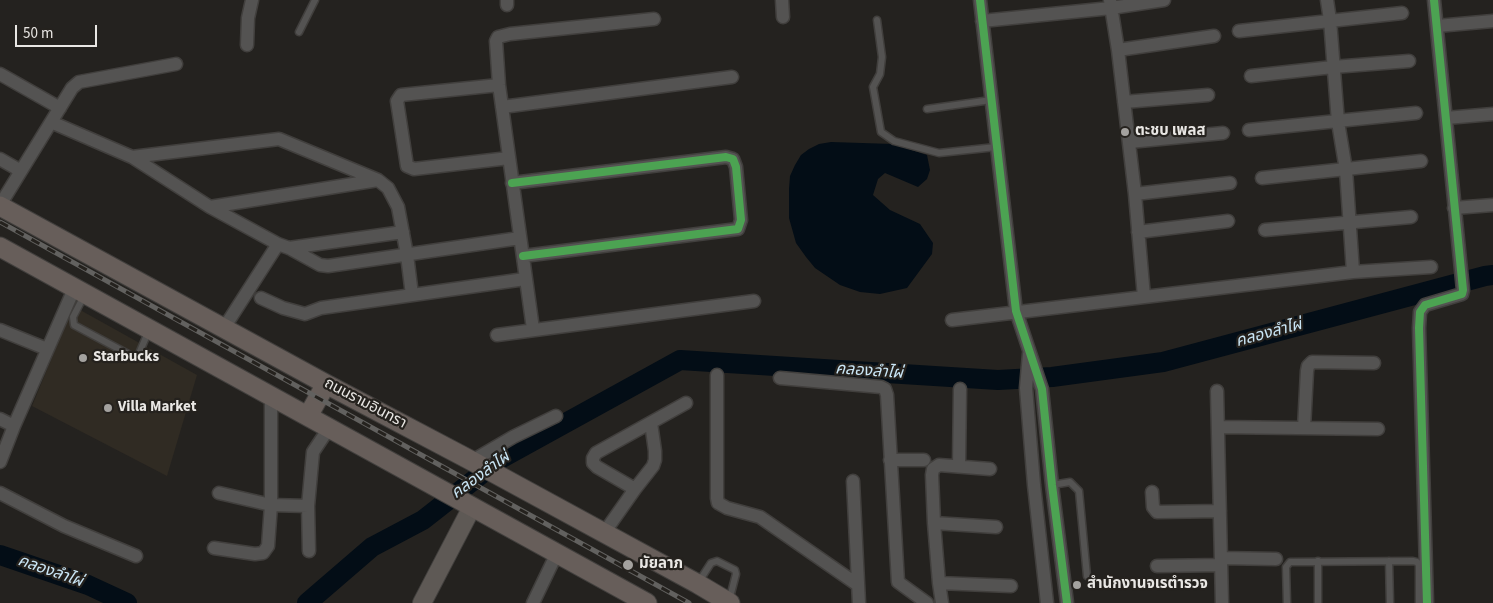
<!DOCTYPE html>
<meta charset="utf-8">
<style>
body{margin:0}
#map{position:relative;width:1493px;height:603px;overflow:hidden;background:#24221f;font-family:"Source Sans 3",sans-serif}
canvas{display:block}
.scale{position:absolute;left:15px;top:25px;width:82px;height:22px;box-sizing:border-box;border:2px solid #e9e7e4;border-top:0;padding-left:6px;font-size:15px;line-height:18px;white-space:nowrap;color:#e9e7e4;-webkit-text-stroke:4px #25221e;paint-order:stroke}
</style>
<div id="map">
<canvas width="1493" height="603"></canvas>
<div class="scale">50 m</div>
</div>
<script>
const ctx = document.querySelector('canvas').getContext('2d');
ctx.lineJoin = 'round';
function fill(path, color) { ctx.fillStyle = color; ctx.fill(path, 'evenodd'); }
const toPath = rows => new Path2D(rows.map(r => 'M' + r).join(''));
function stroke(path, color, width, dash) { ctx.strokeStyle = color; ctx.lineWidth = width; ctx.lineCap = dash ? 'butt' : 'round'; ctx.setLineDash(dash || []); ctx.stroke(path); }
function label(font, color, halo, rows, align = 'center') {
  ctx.font = font + ' "Source Sans 3","Noto Sans Thai",sans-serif'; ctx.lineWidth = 4.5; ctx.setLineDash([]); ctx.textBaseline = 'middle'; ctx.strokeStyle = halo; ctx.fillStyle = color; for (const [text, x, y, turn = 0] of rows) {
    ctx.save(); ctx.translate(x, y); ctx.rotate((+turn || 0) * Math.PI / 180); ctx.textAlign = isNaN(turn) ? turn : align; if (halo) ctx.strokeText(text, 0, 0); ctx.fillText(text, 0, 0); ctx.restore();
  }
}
const built = toPath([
 [73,306,197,375,167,476,32,406]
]);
const water = toPath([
 [831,142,893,144,927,155,930,170,927,179,918,187,885,173,878,179,873,195,890,210,920,224,933,243,932,254,907,288,880,294,860,292,840,285,815,268,806,257,796,243,789,218,789,189,790,176,795,165,801,155,809,149,819,144]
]);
const river = toPath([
 [0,555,88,585,127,603],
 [307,603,372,547,423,520,502,458,680,360,998,380,1052,377,1163,362,1485,276,1493,275]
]);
const lane = toPath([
 [877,20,882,57,880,74,873,87,881,132,894,141,939,153,996,147],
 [299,32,315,0],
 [927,109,991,100],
 [84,296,73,317,74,325,132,356,138,356,149,330],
 [1052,485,1070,482,1079,491,1087,576],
 [1389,561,1390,603],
 [698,583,711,563,717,561,735,570,736,574,729,601],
 [1287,603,1286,567,1290,562,1413,561,1417,562,1419,565,1419,603],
 [1318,603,1318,561]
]);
const street = toPath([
 [507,0,507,5],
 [782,0,783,17],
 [980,0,1016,311,1042,389,1052,485,1067,603],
 [1110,0,1118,50,1135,194,1144,297],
 [1327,0,1330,20,1338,122,1346,170,1353,272],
 [982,21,1111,8,1164,0],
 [1437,26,1493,21],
 [1239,31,1402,13],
 [247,45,248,18,252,0],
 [1118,50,1214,36],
 [0,74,60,108],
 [1251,76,1333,67,1409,61],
 [499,85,401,95,397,101,407,166,414,169,509,158],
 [1124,102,1208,95],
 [502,107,732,77],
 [1446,118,1493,114],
 [51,122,132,157,210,207,278,244,289,248,320,265,328,266,520,238],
 [1249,130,1416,113],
 [1129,142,1223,133],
 [132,157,279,139,378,180,388,188,398,207,407,255,412,295],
 [0,159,21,171],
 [1262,178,1421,161],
 [512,183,726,157,733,159,736,167,741,220,738,229,523,256],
 [1135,194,1230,183],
 [0,205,72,88,79,82,176,64],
 [210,207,378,180],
 [1454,208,1493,205],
 [1265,230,1411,217],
 [1138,232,1228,221],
 [289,248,403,232],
 [261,298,283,308,305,314,321,308,525,279],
 [952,320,1353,272,1431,267],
 [224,328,278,244],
 [533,329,499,85,496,41,498,37,510,34,654,19],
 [0,330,47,349],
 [497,335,754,301],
 [1029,354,1026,388,1034,485,1047,603],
 [717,375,717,498,718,503,727,508,760,517,858,585],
 [780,378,881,387,885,389,887,395,898,582,927,603],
 [1217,391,1222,603],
 [0,419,14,426],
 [1218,427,1378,429],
 [1304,428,1307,371,1308,366,1312,362,1374,363],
 [890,460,924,460],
 [472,461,513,437,556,416],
 [0,462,14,426,74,289],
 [959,466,960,389],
 [853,481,859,603],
 [635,489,653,466,655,460,655,451,651,423],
 [1152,492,1153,507,1157,512,1220,511],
 [0,493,64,526,136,556],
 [219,493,271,505,308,506,309,551],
 [308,506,313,452,329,428],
 [934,523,996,527],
 [604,533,635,489,597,467,593,463,593,458,596,453,686,403],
 [214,548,255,554,263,553,268,546,271,505,271,395],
 [1221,558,1276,559],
 [1157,566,1221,565],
 [939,583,1011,586],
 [533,603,557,553],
 [942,603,939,583,934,523,932,475,933,469,939,465,990,469],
 [1427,603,1419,328,1420,312,1425,305,1462,294,1463,290,1434,0]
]);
const secondary = toPath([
 [422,603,472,507]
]);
const primary = toPath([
 [0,206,326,384,472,461,698,584,730,603],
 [0,247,647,603],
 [308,416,326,384]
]);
const rail = toPath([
 [0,222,689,603]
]);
const cycleway = toPath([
 [980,0,1016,311,1042,389,1052,485,1067,603],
 [512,183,726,157,733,159,736,167,741,220,738,229,523,256],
 [1427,603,1419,328,1420,312,1425,305,1462,294,1463,290,1434,0]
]);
const markers = [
 [1125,132,5,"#a4a29f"],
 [83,358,5,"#a4a29f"],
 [108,408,5,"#a4a29f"],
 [628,565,6,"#a4a29f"],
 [1077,585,5,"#a4a29f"]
];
const poiNames = [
 ["ตะชบ เพลส",1135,132],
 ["Starbucks",93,358],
 ["Villa Market",118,408],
 ["มัยลาภ",639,565],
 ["สำนักงานจเรตำรวจ",1087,585]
];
const streetNames = [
 ["ถนนรามอินทรา",365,404,28]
];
const waterNames = [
 ["คลองลำไผ่",1269,334,-15],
 ["คลองลำไผ่",869,372,4],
 ["คลองลำไผ่",481,476,-36],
 ["คลองลำไผ่",50,572,19]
];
fill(built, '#302b23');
fill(water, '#030d16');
stroke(river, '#030d16', 20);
stroke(lane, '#413f3d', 9);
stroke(street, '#413f3d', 15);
stroke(secondary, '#413f3d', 20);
stroke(primary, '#413f3d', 21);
stroke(lane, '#545352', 6);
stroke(street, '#545352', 12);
stroke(secondary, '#5e5955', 18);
stroke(primary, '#675e5a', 19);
stroke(rail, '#62615f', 5);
stroke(rail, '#25221e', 3, [9]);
stroke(cycleway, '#4ca352', 8);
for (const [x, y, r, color] of markers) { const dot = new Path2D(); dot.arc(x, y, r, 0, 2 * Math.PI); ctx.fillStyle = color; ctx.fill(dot); stroke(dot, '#25221e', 2); }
label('bold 15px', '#e9e7e4', '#25221e', poiNames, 'left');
label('15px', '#e9e7e4', '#25221e', streetNames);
label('italic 16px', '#cae6f6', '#25221e', waterNames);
</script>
